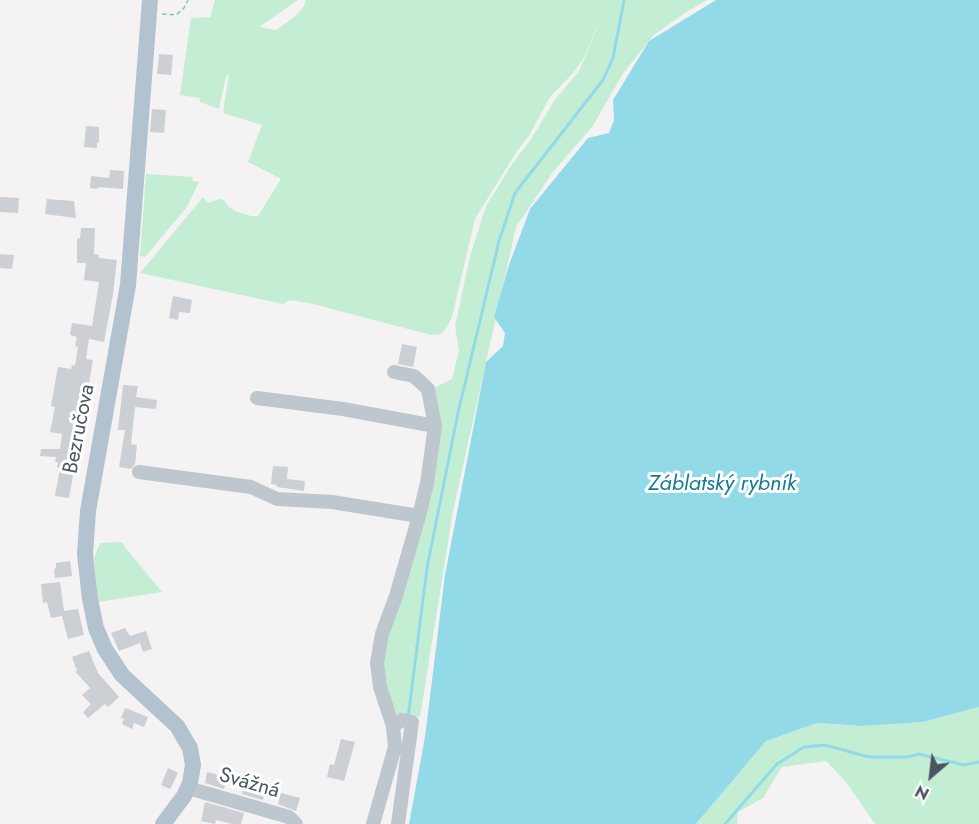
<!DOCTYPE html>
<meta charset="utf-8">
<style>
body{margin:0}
#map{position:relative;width:979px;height:824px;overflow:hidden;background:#f4f2f2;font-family:Jost,sans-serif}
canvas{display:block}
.north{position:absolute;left:901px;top:746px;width:60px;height:60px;-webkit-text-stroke:4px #fff;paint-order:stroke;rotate:208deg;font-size:16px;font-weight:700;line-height:24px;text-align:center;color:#4a565f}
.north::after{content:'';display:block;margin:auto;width:21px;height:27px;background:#4a565f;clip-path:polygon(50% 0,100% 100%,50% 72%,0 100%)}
</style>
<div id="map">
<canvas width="979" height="824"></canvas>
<div class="north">N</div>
</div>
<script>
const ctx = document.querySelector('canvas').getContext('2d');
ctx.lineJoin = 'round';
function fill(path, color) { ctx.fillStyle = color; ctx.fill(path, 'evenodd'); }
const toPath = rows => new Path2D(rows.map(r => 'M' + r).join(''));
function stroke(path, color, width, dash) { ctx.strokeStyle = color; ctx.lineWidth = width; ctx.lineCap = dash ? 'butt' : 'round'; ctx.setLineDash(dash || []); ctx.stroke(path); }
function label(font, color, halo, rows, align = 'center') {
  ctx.font = font + ' Jost,sans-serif'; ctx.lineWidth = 6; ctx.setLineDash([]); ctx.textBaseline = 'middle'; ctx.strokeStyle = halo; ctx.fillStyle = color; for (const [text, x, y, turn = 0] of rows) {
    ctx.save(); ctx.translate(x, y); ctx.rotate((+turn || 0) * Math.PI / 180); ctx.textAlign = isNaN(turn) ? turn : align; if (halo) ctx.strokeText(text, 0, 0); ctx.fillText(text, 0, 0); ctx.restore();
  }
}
const green = toPath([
 [215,0,298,0,259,27,276,30,293,18,303,8,306,0,707,0,685,13,654,35,649,41,624,72,592,127,553,172,516,227,453,511,420,717,398,716,384,687,382,662,387,635,432,482,432,389,452,379,459,351,455,326,470,256,486,206,512,164,530,141,554,101,579,71,608,2,583,59,574,72,550,97,529,136,517,151,475,219,452,317,447,327,441,334,431,335,309,303,290,300,283,304,140,273,203,197,209,203,219,199,224,200,229,207,235,211,251,216,258,216,281,179,248,162,262,125,223,113,229,73,226,77,219,109,200,102,200,98,180,95,191,18,210,17],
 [146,174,193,177,192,181,199,182,187,207,145,257,140,256],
 [122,542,125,547,162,592,98,602,94,558,100,543],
 [979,707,979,824,875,824,846,782,826,761,782,767,763,798,738,812,737,824,696,824,766,741,817,723,863,726,923,722]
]);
const water = toPath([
 [716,0,979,0,979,707,923,722,863,726,817,723,766,741,696,824,409,824,425,737,445,575,486,362,503,346,505,333,494,317,509,265,530,209,588,138,609,133,614,120,613,100,649,41]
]);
const stream = toPath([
 [408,718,427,568,458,413,499,241,515,193,603,80,613,58,624,0],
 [725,824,777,764,804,747,825,745,869,757,907,757,919,754,964,765,979,762]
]);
const building = toPath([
 [159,54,173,55,171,75,157,74],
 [152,109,166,110,164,133,150,132],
 [86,126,99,127,99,143,97,142,97,148,84,147],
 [110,170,124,171,123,189,98,187,98,189,90,188,91,176,109,178],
 [0,197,19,198,18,213,0,212],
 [47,199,74,201,76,218,45,214],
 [81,228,95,228,94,254,99,255,99,258,117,260,113,294,104,342,89,339,86,359,93,360,69,498,55,496,60,468,57,467,58,462,55,462,56,457,40,456,41,449,60,449,62,434,50,432,55,407,51,406,58,367,71,369,72,365,75,366,78,347,75,346,77,337,70,335,72,323,92,326,99,282,84,280,86,263,77,263,77,238,80,239],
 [0,254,14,255,12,269,0,268],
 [173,296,192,300,190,313,179,312,178,320,169,318],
 [402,344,417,347,413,367,398,364],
 [123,385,138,386,136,397,157,400,156,409,135,407,131,444,137,445,135,464,131,469,119,467,125,430,118,430],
 [273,466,288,467,287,479,305,481,304,491,277,487,277,485,271,484],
 [70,561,72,576,55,578,54,569,56,568,56,563],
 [60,582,64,611,78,609,84,635,68,639,62,616,51,618,47,602,43,603,41,584],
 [125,628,130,636,146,631,152,649,143,652,140,643,119,651,111,633],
 [89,651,98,673,119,697,108,707,105,704,88,718,83,712,91,704,82,695,90,688,75,671,77,671,72,657],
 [125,708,148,717,144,727,134,723,132,729,122,724,124,719,121,718],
 [341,739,355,742,344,781,327,777,330,764,334,765],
 [168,768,178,773,170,789,161,785],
 [207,772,227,777,224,789,205,783],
 [245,783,266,788,263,800,242,794],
 [281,793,300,798,296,811,278,804],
 [205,802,244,813,241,824,232,824,216,820,215,824,201,821]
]);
const path = toPath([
 [162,14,176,15,184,8,188,0]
]);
const minor = toPath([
 [257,398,343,409,435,426],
 [139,472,251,487,277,499,332,502,419,516],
 [393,726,402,720,412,722,398,824],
 [188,788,289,817,296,824],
 [373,824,395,747,393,726,380,687,377,663,382,634,396,596,419,516,427,483,435,426,428,389,414,376,394,372]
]);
const major = toPath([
 [150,0,128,285,88,511,85,554,90,599,96,628,105,649,122,675,177,726,190,748,193,765,190,783,184,796,163,824]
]);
const streetNames = [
 ["Bezručova",80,429,-79],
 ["Svážná",249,784,16]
];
const waterNames = [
 ["Záblatský rybník",722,485]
];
fill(green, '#c4eed3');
fill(water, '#93dae9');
stroke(stream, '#93dae9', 3);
fill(building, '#cccfd4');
stroke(path, '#7dcba2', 1.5, [4.5, 3]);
stroke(minor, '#bec7ce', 14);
stroke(major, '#b3c2cf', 16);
label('21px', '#4a565f', '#fff', streetNames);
label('italic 22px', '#137b92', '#fff', waterNames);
</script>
